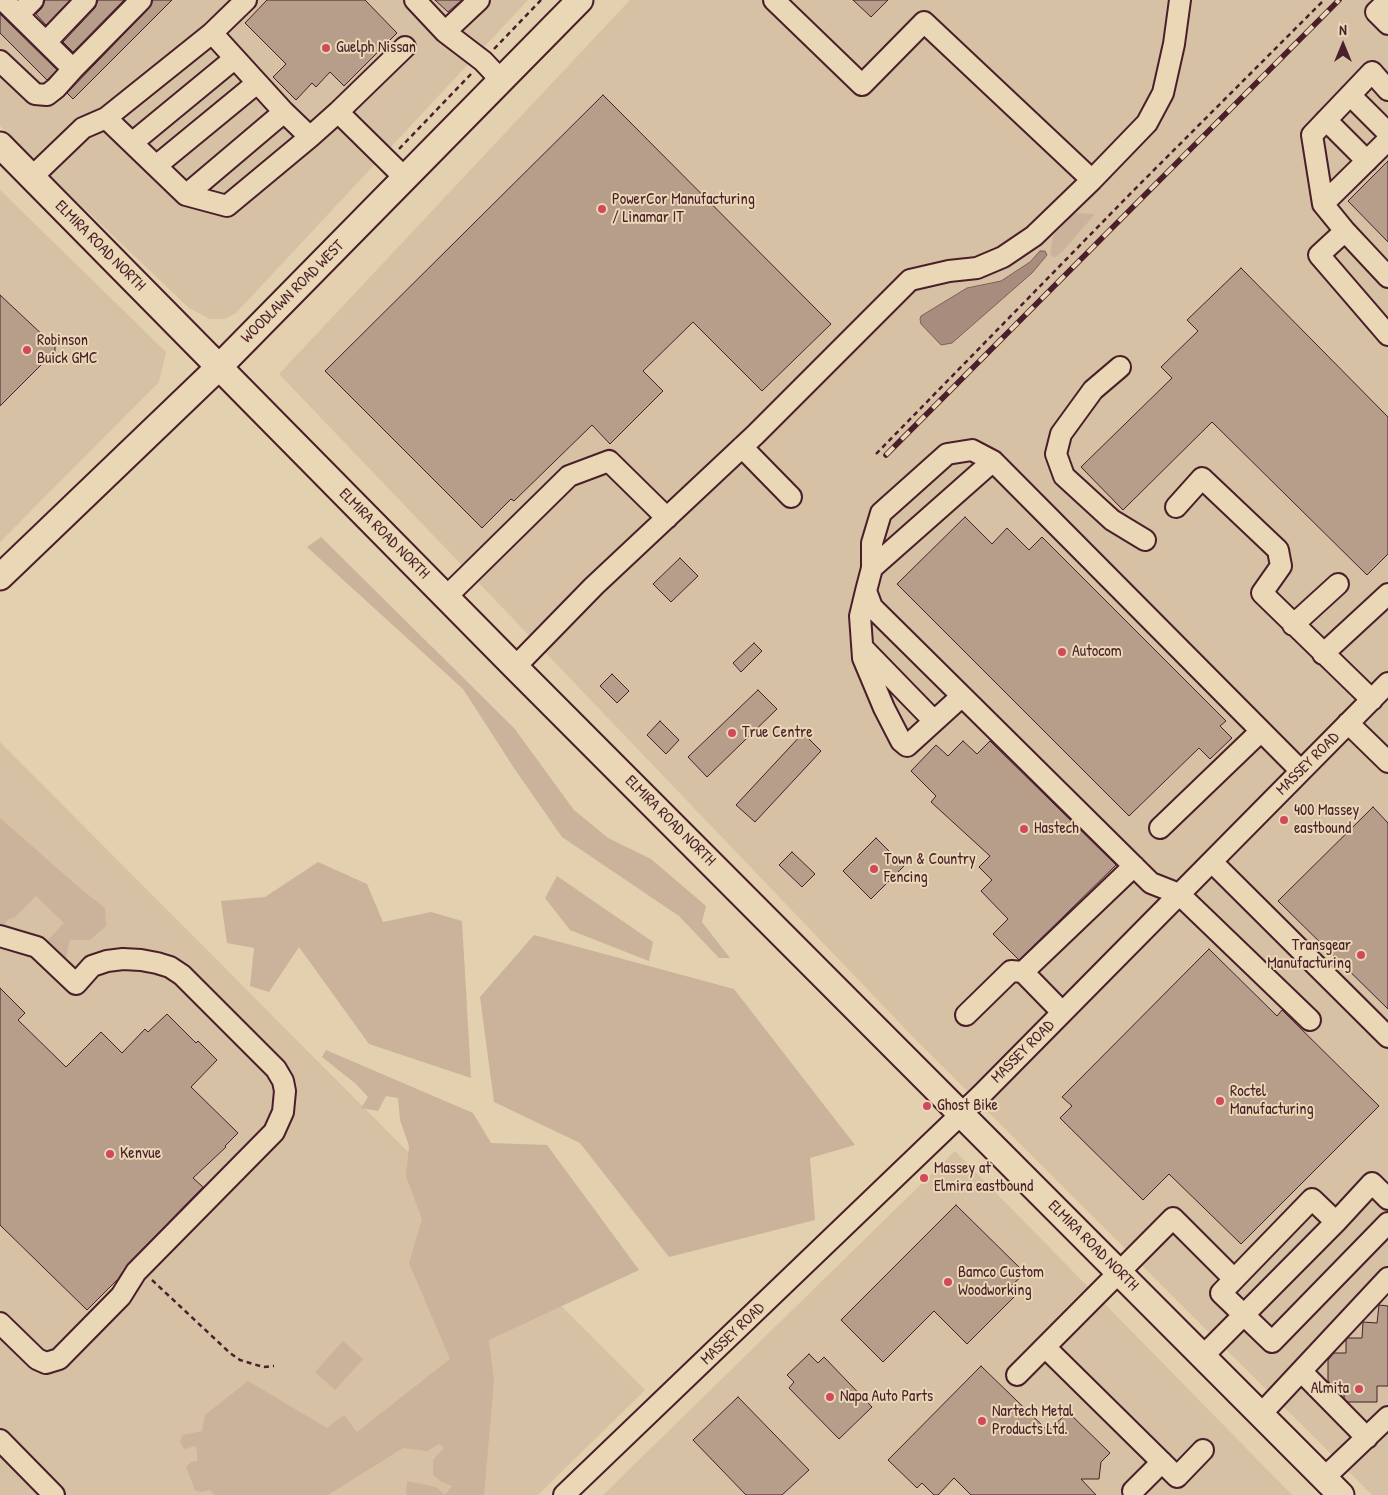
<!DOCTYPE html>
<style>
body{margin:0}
#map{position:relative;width:1388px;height:1495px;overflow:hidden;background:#e3d0af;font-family:"Patrick Hand",sans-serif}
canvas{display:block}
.north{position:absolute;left:1318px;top:20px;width:50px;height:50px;-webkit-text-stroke:4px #e9d7b5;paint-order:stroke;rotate:0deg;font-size:14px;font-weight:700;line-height:20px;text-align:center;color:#4a1f2b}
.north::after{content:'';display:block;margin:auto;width:18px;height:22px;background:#4a1f2b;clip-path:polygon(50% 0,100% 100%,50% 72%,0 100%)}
</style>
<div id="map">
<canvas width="1388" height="1495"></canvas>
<div class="north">N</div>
</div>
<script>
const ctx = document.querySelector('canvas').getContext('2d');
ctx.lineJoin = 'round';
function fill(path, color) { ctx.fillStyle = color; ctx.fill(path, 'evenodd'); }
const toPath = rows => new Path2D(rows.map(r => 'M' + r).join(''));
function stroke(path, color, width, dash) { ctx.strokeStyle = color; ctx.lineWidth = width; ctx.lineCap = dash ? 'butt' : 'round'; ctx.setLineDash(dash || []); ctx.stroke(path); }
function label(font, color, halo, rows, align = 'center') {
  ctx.font = font + ' "Patrick Hand",sans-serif'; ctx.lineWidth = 4; ctx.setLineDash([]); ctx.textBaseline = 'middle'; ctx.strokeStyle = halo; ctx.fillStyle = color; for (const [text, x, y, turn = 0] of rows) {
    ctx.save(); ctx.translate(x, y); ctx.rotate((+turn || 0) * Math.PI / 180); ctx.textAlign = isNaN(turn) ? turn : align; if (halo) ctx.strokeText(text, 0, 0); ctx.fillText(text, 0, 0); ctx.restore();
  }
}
const built = toPath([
 [0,0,528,0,236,313,225,319,210,319,189,308,23,150,0,126],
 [630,0,1388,0,1388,1495,1372,1495,913,1037,279,374],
 [0,190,166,352,159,382,0,542],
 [0,742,645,1390,538,1495,0,1495],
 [955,1151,1292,1495,603,1495]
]);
const green = toPath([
 [1075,213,1095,214,1062,252,1054,258,1050,254,1053,236],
 [321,537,514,728,574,810,608,838,651,859,706,906,702,922,730,958,719,958,679,916,562,837,514,768,463,689,307,547],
 [0,818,82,890,105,908,106,926,90,940,70,940,65,961,44,944,64,923,36,896,14,918,9,919,4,924,0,924],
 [318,862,367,884,383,922,431,912,462,921,471,1078,369,1044,299,947,269,992,250,986,254,948,227,943,221,901,265,897],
 [557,876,653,942,649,961,570,930,545,898],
 [534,935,734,989,855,1145,810,1158,815,1220,669,1257,580,1143,494,1102,480,997],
 [326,1050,473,1113,491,1143,547,1145,639,1270,489,1340,494,1381,484,1495,445,1495,452,1486,442,1482,433,1475,433,1460,444,1448,439,1444,427,1451,403,1448,328,1495,214,1495,210,1490,201,1492,195,1490,186,1467,191,1462,197,1461,197,1455,196,1446,184,1449,180,1442,183,1435,202,1431,205,1415,248,1381,327,1428,344,1415,357,1432,450,1359,409,1263,422,1219,406,1176,409,1146,400,1120,398,1098,386,1096,378,1111,361,1108,368,1097,356,1084,322,1057],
 [343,1341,363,1359,335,1390,315,1372],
 [407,1481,436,1487,445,1495,406,1495]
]);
const water = toPath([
 [1040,251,1045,251,1047,255,1032,273,952,343,941,345,921,324,920,319,921,316,967,288,1001,281,1030,262,1040,251]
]);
const building = toPath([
 [45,0,70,0,46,25,36,14,42,8,45,0],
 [98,0,124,0,73,52,63,42,95,8,98,0],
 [153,0,172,0,73,99,67,93,149,8,153,0],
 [267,0,365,0,397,33,344,86,330,72,316,87,312,83,296,100,273,77,286,64,245,23,267,0],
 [435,0,462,0,448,12,435,0],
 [853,0,888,0,871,17,853,0],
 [0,14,57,70,47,80,0,33,0,14],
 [603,95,831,324,762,391,693,322,643,371,663,391,610,444,592,425,514,501,511,499,482,528,325,371,603,95],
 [1388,161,1388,242,1348,201,1388,161],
 [1241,268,1388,417,1388,554,1367,575,1212,422,1123,510,1081,467,1172,378,1161,367,1198,331,1187,320,1241,268],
 [0,295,47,339,55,339,55,358,48,358,0,406,0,295],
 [965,517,992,544,1007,528,1029,550,1042,537,1226,721,1220,726,1232,738,1210,759,1199,748,1129,816,897,584,965,517],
 [680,558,698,576,671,602,653,584,680,558],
 [754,643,762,651,741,672,733,663,754,643],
 [612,674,629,691,617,703,600,686,612,674],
 [758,690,777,709,707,777,688,757,758,690],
 [660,721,679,740,666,754,647,735,660,721],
 [803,733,821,751,755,822,736,805,803,733],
 [963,741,977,754,990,741,1116,865,1019,960,993,934,1008,919,981,891,992,880,979,867,990,856,931,802,936,796,911,771,936,745,948,756,963,741],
 [1373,807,1388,823,1388,1009,1278,901,1373,807],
 [876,838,904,866,871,899,843,871,876,838],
 [792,852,815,874,802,887,779,865,792,852],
 [1209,949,1277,1016,1282,1010,1379,1106,1241,1244,1169,1174,1143,1200,1060,1118,1072,1106,1062,1097,1209,949],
 [0,988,25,1013,18,1020,66,1067,101,1032,122,1053,145,1029,148,1032,167,1014,196,1043,198,1041,217,1060,191,1087,238,1133,225,1146,226,1147,193,1178,203,1187,128,1264,118,1279,87,1310,0,1225,0,988],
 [956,1205,1025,1273,1011,1286,1018,1293,967,1344,934,1311,883,1362,841,1320,956,1205],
 [1379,1305,1388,1306,1388,1386,1377,1386,1377,1402,1348,1402,1344,1398,1344,1385,1332,1385,1328,1381,1328,1360,1334,1353,1346,1353,1346,1340,1348,1338,1362,1338,1363,1322,1377,1323,1379,1305],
 [809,1354,818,1363,824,1357,872,1407,839,1439,789,1388,794,1382,787,1375,809,1354],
 [981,1366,1048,1431,1068,1412,1110,1453,1101,1462,1099,1479,1081,1479,1096,1495,971,1495,954,1478,938,1495,934,1495,922,1483,917,1488,888,1460,981,1366],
 [738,1397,809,1470,782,1495,746,1495,693,1440,738,1397]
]);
const path = toPath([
 [494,49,541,0],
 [399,149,471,74],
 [876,454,1132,192,1324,0],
 [152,1280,230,1353,240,1360,253,1364,264,1367,274,1366]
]);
const minor = toPath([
 [415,0,445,32,483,61,501,80],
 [774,0,862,85,924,22,1092,180],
 [1388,1,1376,12,1388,24],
 [18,15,33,0],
 [445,32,479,0],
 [212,33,246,0],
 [46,42,86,0],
 [0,61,35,94,47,95,56,88,73,69,3,0],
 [73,69,141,0],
 [1388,90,1372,72,1312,135,1323,204,1345,231,1388,277],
 [1350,95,1388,133],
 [338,112,405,47],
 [106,118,186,195,227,206,310,137],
 [1326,120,1367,161],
 [132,143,234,59],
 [156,166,257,83],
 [32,177,83,128,106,118,212,33,284,112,310,137,338,112,405,178],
 [186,195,284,112],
 [1323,204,1388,140],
 [1345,231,1319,255,1388,335],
 [1120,367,1093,390,1061,434,1056,454,1064,476,1112,520,1145,540],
 [742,447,791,497],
 [1176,507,1202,478,1278,550,1281,566,1262,593,1372,700],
 [872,568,872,543,881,513,947,454,972,450,993,461],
 [866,591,860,616,863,658,884,708,901,741,907,746,962,696],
 [446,597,569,476,609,461,667,518],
 [1293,625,1338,584],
 [863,648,934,721],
 [1323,654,1388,594],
 [515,667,594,586,755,435,910,280,949,271,977,268,1003,257,1034,236,1092,180,1147,123,1163,93,1174,44,1180,0],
 [1348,723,1388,762],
 [1301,771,993,461,872,568,866,591,872,607,1151,883,1179,894,1310,1020],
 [1160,828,1261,731],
 [1212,862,1388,1037],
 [0,936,37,947,76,984,92,966,107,961,123,959,141,960,157,963,170,967,182,975,276,1069,283,1081,285,1091,283,1112,274,1132,136,1272,121,1296,59,1359,46,1363,37,1359,0,1323],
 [1023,972,1062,1012],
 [966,1015,1011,971,1023,972,1134,866],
 [1336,1222,1312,1199,1221,1293,1272,1342,1388,1223],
 [1045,1347,1177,1477,1203,1450],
 [1203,1356,1336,1222,1372,1183,1388,1199],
 [1301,1371,1367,1438],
 [1017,1375,1173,1218,1234,1279],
 [1261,1414,1388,1278],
 [0,1440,54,1495],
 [1324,1478,1388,1417],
 [1133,1491,1162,1462],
 [564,1495,981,1095,1388,683]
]);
const major = toPath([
 [0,145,515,667,1341,1495],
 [0,577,219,367,580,0]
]);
const rail = toPath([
 [886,455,1339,0]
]);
const markers = [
 [326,48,5,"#d1495b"],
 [602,209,5,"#d1495b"],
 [27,350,5,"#d1495b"],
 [1062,652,5,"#d1495b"],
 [732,733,5,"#d1495b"],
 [1284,820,5,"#d1495b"],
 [1024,829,5,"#d1495b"],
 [874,869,5,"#d1495b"],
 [1361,955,5,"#d1495b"],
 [1220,1101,5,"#d1495b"],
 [927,1106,5,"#d1495b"],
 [110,1154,5,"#d1495b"],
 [924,1178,5,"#d1495b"],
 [948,1282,5,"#d1495b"],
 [1359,1389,5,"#d1495b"],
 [830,1397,5,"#d1495b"],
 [982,1421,5,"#d1495b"]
];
const poiNames = [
 ["Guelph Nissan",336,48],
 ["PowerCor Manufacturing",612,200],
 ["/ Linamar IT",612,218],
 ["Robinson",37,341],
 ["Buick GMC",37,359],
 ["Autocom",1072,652],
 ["True Centre",742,733],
 ["400 Massey",1294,811],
 ["eastbound",1294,829],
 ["Hastech",1034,829],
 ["Town & Country",884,860],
 ["Fencing",884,878],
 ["Transgear",1351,946,"right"],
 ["Manufacturing",1351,964,"right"],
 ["Roctel",1230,1092],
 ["Manufacturing",1230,1110],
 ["Ghost Bike",937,1106],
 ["Kenvue",120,1154],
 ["Massey at",934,1169],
 ["Elmira eastbound",934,1187],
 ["Bamco Custom",958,1273],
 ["Woodworking",958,1291],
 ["Almita",1349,1389,"right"],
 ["Napa Auto Parts",840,1397],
 ["Nartech Metal",992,1412],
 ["Products Ltd.",992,1430]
];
const streetNames = [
 ["ELMIRA ROAD NORTH",100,246,45],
 ["WOODLAWN ROAD WEST",293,292,-45],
 ["ELMIRA ROAD NORTH",384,534,45],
 ["MASSEY ROAD",1308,764,-45],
 ["ELMIRA ROAD NORTH",670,821,45],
 ["MASSEY ROAD",1023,1052,-45],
 ["ELMIRA ROAD NORTH",1093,1246,45],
 ["MASSEY ROAD",733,1334,-44]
];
fill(built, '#d6c1a4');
fill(green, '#cab39a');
fill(water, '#a88c7d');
stroke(water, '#82605c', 1);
fill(building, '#b79e8a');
stroke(building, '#4a1f2b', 1);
stroke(minor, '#4a1f2b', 24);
stroke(major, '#4a1f2b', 29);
stroke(path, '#4a1f2b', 2.5, [5, 4]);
stroke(minor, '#e9d7b5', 20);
stroke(major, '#e9d7b5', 25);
stroke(rail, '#4a1f2b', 5.5);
stroke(rail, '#e9d7b5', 4, [11]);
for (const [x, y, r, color] of markers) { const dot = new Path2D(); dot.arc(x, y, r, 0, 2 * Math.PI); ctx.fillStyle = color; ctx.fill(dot); stroke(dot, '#e9d7b5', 2); }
label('16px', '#4a1f2b', '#e9d7b5', poiNames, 'left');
label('16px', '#4a1f2b', '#e9d7b5', streetNames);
</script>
